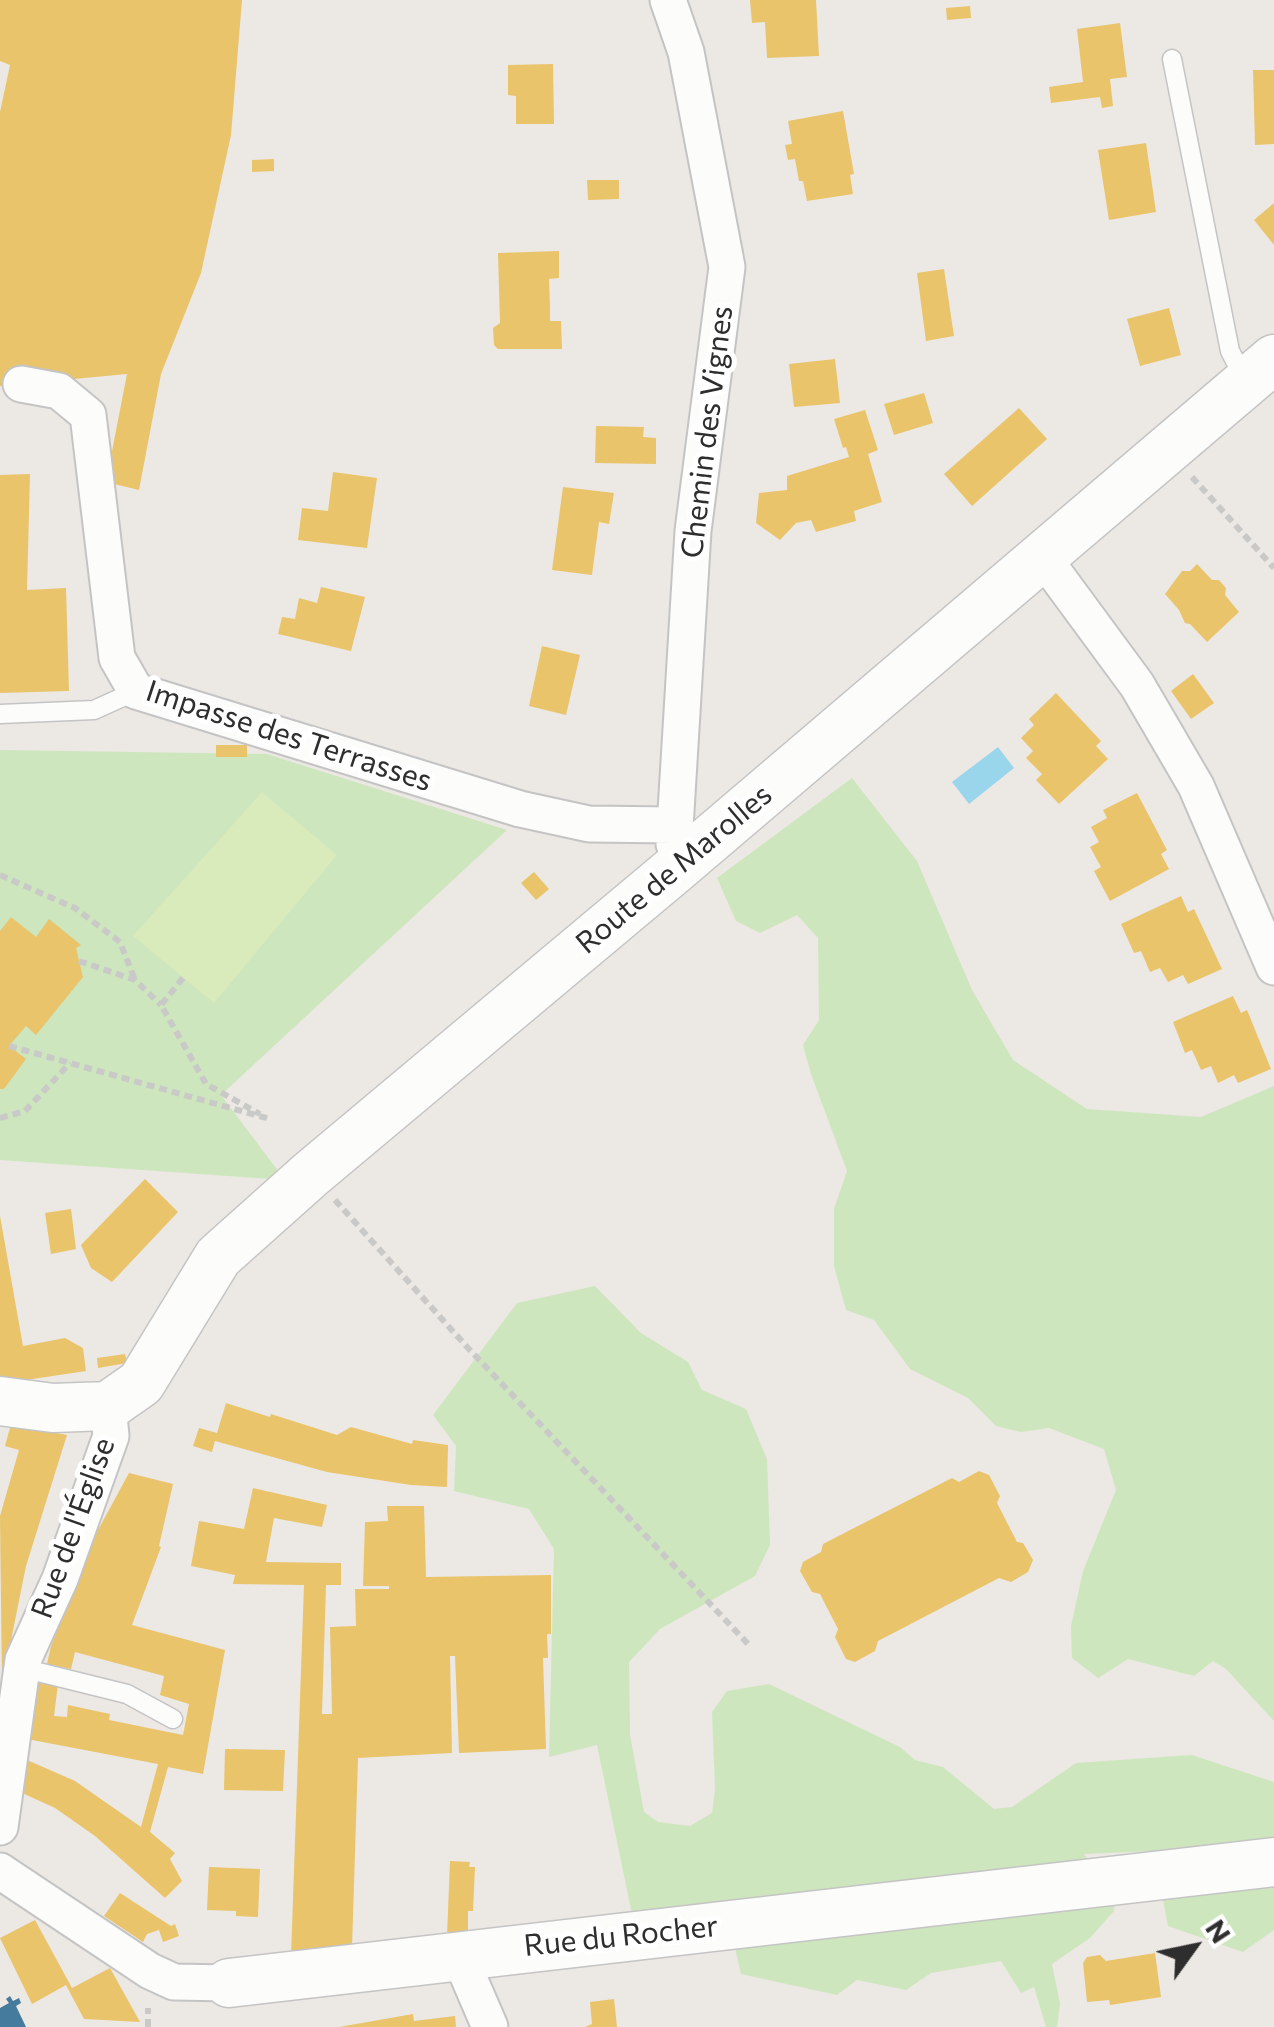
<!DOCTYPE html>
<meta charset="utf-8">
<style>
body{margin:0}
#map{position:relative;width:1274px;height:2027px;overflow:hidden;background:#ece8e4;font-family:Commissioner,sans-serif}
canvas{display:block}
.north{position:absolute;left:1144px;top:1897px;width:100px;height:100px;-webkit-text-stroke:8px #fff;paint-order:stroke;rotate:57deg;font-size:28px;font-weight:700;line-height:40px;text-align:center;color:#2e2e2e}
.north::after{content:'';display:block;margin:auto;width:35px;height:45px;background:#2e2e2e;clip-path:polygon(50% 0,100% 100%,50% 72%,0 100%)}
</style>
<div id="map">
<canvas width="1274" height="2027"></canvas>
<div class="north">N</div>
</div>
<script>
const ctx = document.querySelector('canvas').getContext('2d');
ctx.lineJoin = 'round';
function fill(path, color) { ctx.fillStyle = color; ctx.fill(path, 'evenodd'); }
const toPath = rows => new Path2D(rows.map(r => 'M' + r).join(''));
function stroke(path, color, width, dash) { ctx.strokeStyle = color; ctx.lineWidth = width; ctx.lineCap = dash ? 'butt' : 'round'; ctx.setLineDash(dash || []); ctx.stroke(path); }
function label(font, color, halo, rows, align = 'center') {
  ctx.font = font + ' Commissioner,sans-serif'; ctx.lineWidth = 10; ctx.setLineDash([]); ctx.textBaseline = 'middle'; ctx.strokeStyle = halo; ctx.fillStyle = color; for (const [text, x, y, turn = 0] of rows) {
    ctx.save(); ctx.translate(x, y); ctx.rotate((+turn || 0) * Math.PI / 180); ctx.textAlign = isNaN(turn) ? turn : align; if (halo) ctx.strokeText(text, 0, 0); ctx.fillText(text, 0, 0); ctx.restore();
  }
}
const green = toPath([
 [0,750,267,754,507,830,221,1095,285,1180,0,1160],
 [852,778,917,861,972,990,1013,1060,1087,1109,1201,1117,1274,1086,1274,1721,1226,1669,1213,1661,1194,1676,1128,1659,1098,1678,1072,1658,1071,1626,1083,1571,1116,1490,1104,1449,1049,1428,1021,1432,996,1426,968,1398,910,1369,874,1320,846,1310,834,1266,834,1209,847,1171,811,1074,803,1045,819,1020,818,938,797,915,760,933,736,921,717,878],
 [595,1286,641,1333,688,1362,702,1390,746,1409,767,1459,770,1545,755,1576,660,1629,629,1662,630,1735,644,1812,658,1822,690,1826,712,1813,715,1789,712,1712,727,1691,769,1684,900,1747,915,1760,943,1767,994,1809,1012,1807,1076,1763,1192,1755,1274,1782,1274,1930,1243,1952,1168,1926,1154,1851,1084,1854,1115,1895,1114,1911,1090,1938,1052,1964,1060,2004,1057,2027,1046,2027,1034,1987,1021,1993,1001,1961,931,1973,906,1990,857,1980,837,1995,741,1974,725,1905,633,1919,597,1745,549,1757,554,1549,529,1509,454,1491,456,1446,433,1415,517,1303]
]);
const pitch = toPath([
 [262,792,337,855,214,1003,133,936]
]);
const water = toPath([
 [998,747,1014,768,969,804,952,782]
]);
const homes = toPath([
 [0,0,242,0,231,135,201,273,161,374,139,490,106,482,127,374,0,386,0,112,10,65,0,61],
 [750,0,816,0,819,56,767,58,765,22,752,23],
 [970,6,971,18,947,20,946,8],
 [1120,23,1127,77,1110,79,1113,106,1102,108,1100,97,1051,103,1049,87,1083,82,1077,29],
 [553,64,554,124,516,124,516,96,508,95,508,65],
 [1253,70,1274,70,1274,144,1255,145],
 [843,111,854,174,850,175,853,194,807,201,803,181,799,181,795,159,788,160,785,145,792,144,788,121],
 [1146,143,1156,212,1109,220,1098,150],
 [274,159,274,171,252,172,252,160],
 [587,180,619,180,619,199,588,200],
 [1274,203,1274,245,1254,220],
 [559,251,559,278,549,279,550,308,550,321,561,321,562,349,498,349,494,345,493,328,500,323,498,253],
 [944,269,954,336,926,341,917,273],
 [1169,308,1181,355,1140,366,1127,319],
 [835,359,840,403,794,407,789,364],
 [924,393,933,423,894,435,884,404],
 [1019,408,1047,439,972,506,944,474],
 [865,410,878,450,868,454,882,502,854,511,856,521,816,532,811,520,796,523,780,540,756,523,759,493,787,490,787,476,849,457,846,447,843,448,834,419],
 [596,426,644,427,643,437,656,438,656,464,595,463],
 [333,472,377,478,367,548,298,540,302,508,328,511],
 [30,474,27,590,66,588,69,691,0,693,0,475],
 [563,487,614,493,609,524,599,522,592,575,552,570],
 [1197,564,1212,580,1219,580,1226,588,1225,595,1239,612,1207,642,1190,624,1185,623,1179,610,1165,594,1182,571,1190,571],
 [321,587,365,597,351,651,278,634,282,617,295,619,299,598,317,603],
 [542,646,580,655,566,715,529,706],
 [1193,674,1214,703,1191,719,1171,691],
 [1056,693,1101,741,1096,746,1108,759,1059,804,1036,780,1042,774,1026,758,1033,751,1021,738,1034,725,1029,719],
 [216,745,247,745,247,757,216,757],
 [1137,793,1167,850,1161,854,1169,869,1110,901,1094,871,1101,867,1090,847,1099,842,1091,827,1107,818,1103,810],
 [534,872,549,889,536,900,521,883],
 [1181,896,1188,912,1194,909,1222,969,1188,984,1183,975,1168,982,1160,968,1150,972,1141,951,1134,953,1121,924],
 [11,917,36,937,49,919,81,945,76,948,83,977,36,1035,26,1026,9,1046,26,1059,4,1089,0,1089,0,931],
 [1233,996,1241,1013,1247,1010,1271,1069,1238,1083,1234,1075,1218,1083,1211,1066,1201,1070,1192,1050,1185,1053,1173,1022],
 [145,1179,178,1212,112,1282,91,1268,81,1245],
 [71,1209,76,1249,51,1254,45,1213],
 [0,1216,23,1346,65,1338,83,1348,86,1371,26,1380,0,1379],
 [125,1354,127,1363,98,1368,97,1358],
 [226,1403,270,1417,271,1414,337,1435,351,1427,412,1444,413,1440,448,1445,447,1487,411,1485,327,1472,215,1441,212,1452,193,1446,199,1428,217,1433],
 [11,1424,67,1435,26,1566,2,1685,0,1516,19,1450,5,1446],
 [979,1471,989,1475,1000,1496,997,1503,1017,1542,1023,1543,1033,1560,1028,1572,1011,1582,999,1578,878,1641,875,1651,855,1662,846,1659,835,1637,838,1629,820,1594,812,1592,800,1571,803,1562,821,1552,823,1544,858,1526,952,1478,959,1482],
 [129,1473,173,1484,159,1546,161,1547,132,1625,225,1650,203,1774,168,1767,150,1832,175,1853,170,1859,182,1881,165,1898,95,1836,55,1808,20,1792,27,1760,75,1781,141,1827,158,1764,27,1739,35,1681,58,1684,54,1716,67,1717,68,1705,110,1714,109,1720,183,1735,189,1704,160,1695,164,1676,75,1652,71,1669,47,1664,51,1646,98,1530],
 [253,1488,327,1505,322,1527,274,1518,266,1562,341,1563,341,1585,326,1585,322,1714,332,1714,330,1627,356,1626,355,1589,389,1589,389,1586,363,1586,365,1522,388,1521,387,1506,424,1506,426,1577,551,1575,551,1634,547,1634,548,1658,543,1658,546,1749,459,1753,455,1656,450,1656,452,1753,358,1758,352,1948,291,1956,304,1585,233,1584,235,1575,191,1566,199,1521,244,1529],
 [225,1749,285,1750,283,1791,224,1790],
 [450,1861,470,1862,469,1867,475,1867,473,1911,468,1911,468,1934,447,1936],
 [209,1867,260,1869,258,1917,236,1916,236,1911,207,1910],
 [120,1893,171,1926,175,1924,179,1936,163,1942,159,1930,147,1934,143,1942,104,1916],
 [35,1920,72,1988,110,1968,140,2022,84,2019,66,1985,32,2004,0,1938],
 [1155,1953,1161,1997,1110,2005,1109,2000,1087,2002,1083,1963,1087,1957,1100,1955,1106,1961],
 [614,1999,617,2027,585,2027,592,2024,590,2002],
 [413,2014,414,2021,455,2016,456,2027,339,2027]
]);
const public = toPath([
 [10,1996,13,2001,19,1998,21,2003,16,2006,26,2027,0,2027,0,2008,9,2003,6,1999]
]);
const path = toPath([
 [1192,477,1274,568],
 [0,875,75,908,120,942,135,980],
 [79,961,135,980,161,1005],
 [183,978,161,1005,206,1084,260,1114],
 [9,1046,270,1119],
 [0,1118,25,1111,70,1063],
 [335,1200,468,1348,750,1646],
 [148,2027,148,2008]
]);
const lane = toPath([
 [1172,59,1230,351,1246,382],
 [0,714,94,710,136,691],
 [22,1668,127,1694,173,1719]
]);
const street = toPath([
 [668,0,686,52,727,267,693,531,674,844],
 [21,384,59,391,88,415,117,658,136,691,520,809,589,824,673,825],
 [1042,556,1137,685,1196,786,1274,967],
 [0,1827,23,1660,60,1579,111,1436,108,1406],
 [0,1871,150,1971,174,1982,229,1983],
 [459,1955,490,2027]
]);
const secondary = toPath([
 [0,1401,53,1408,108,1406,141,1383,218,1257,311,1174,674,870,1274,359],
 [229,1983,1274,1862]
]);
const streetNames = [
 ["Chemin des Vignes",707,432,-83],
 ["Impasse des Terrasses",289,736,18],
 ["Route de Marolles",674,869,-40],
 ["Rue de l'Église",73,1528,-70],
 ["Rue du Rocher",621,1936,-6]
];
fill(green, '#cee6be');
fill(pitch, '#d9eabb');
fill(water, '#99d6ec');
fill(homes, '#e9c46a');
fill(public, '#457b9d');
stroke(lane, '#c5c4c5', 21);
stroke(street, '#c5c4c5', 39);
stroke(secondary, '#c5c4c5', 51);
stroke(path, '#c9c9c8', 6, [8, 5]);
stroke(lane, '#fcfcfb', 18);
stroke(street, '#fcfcfb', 35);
stroke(secondary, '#fcfcfb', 48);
label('30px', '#2e2e2e', '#fff', streetNames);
</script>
